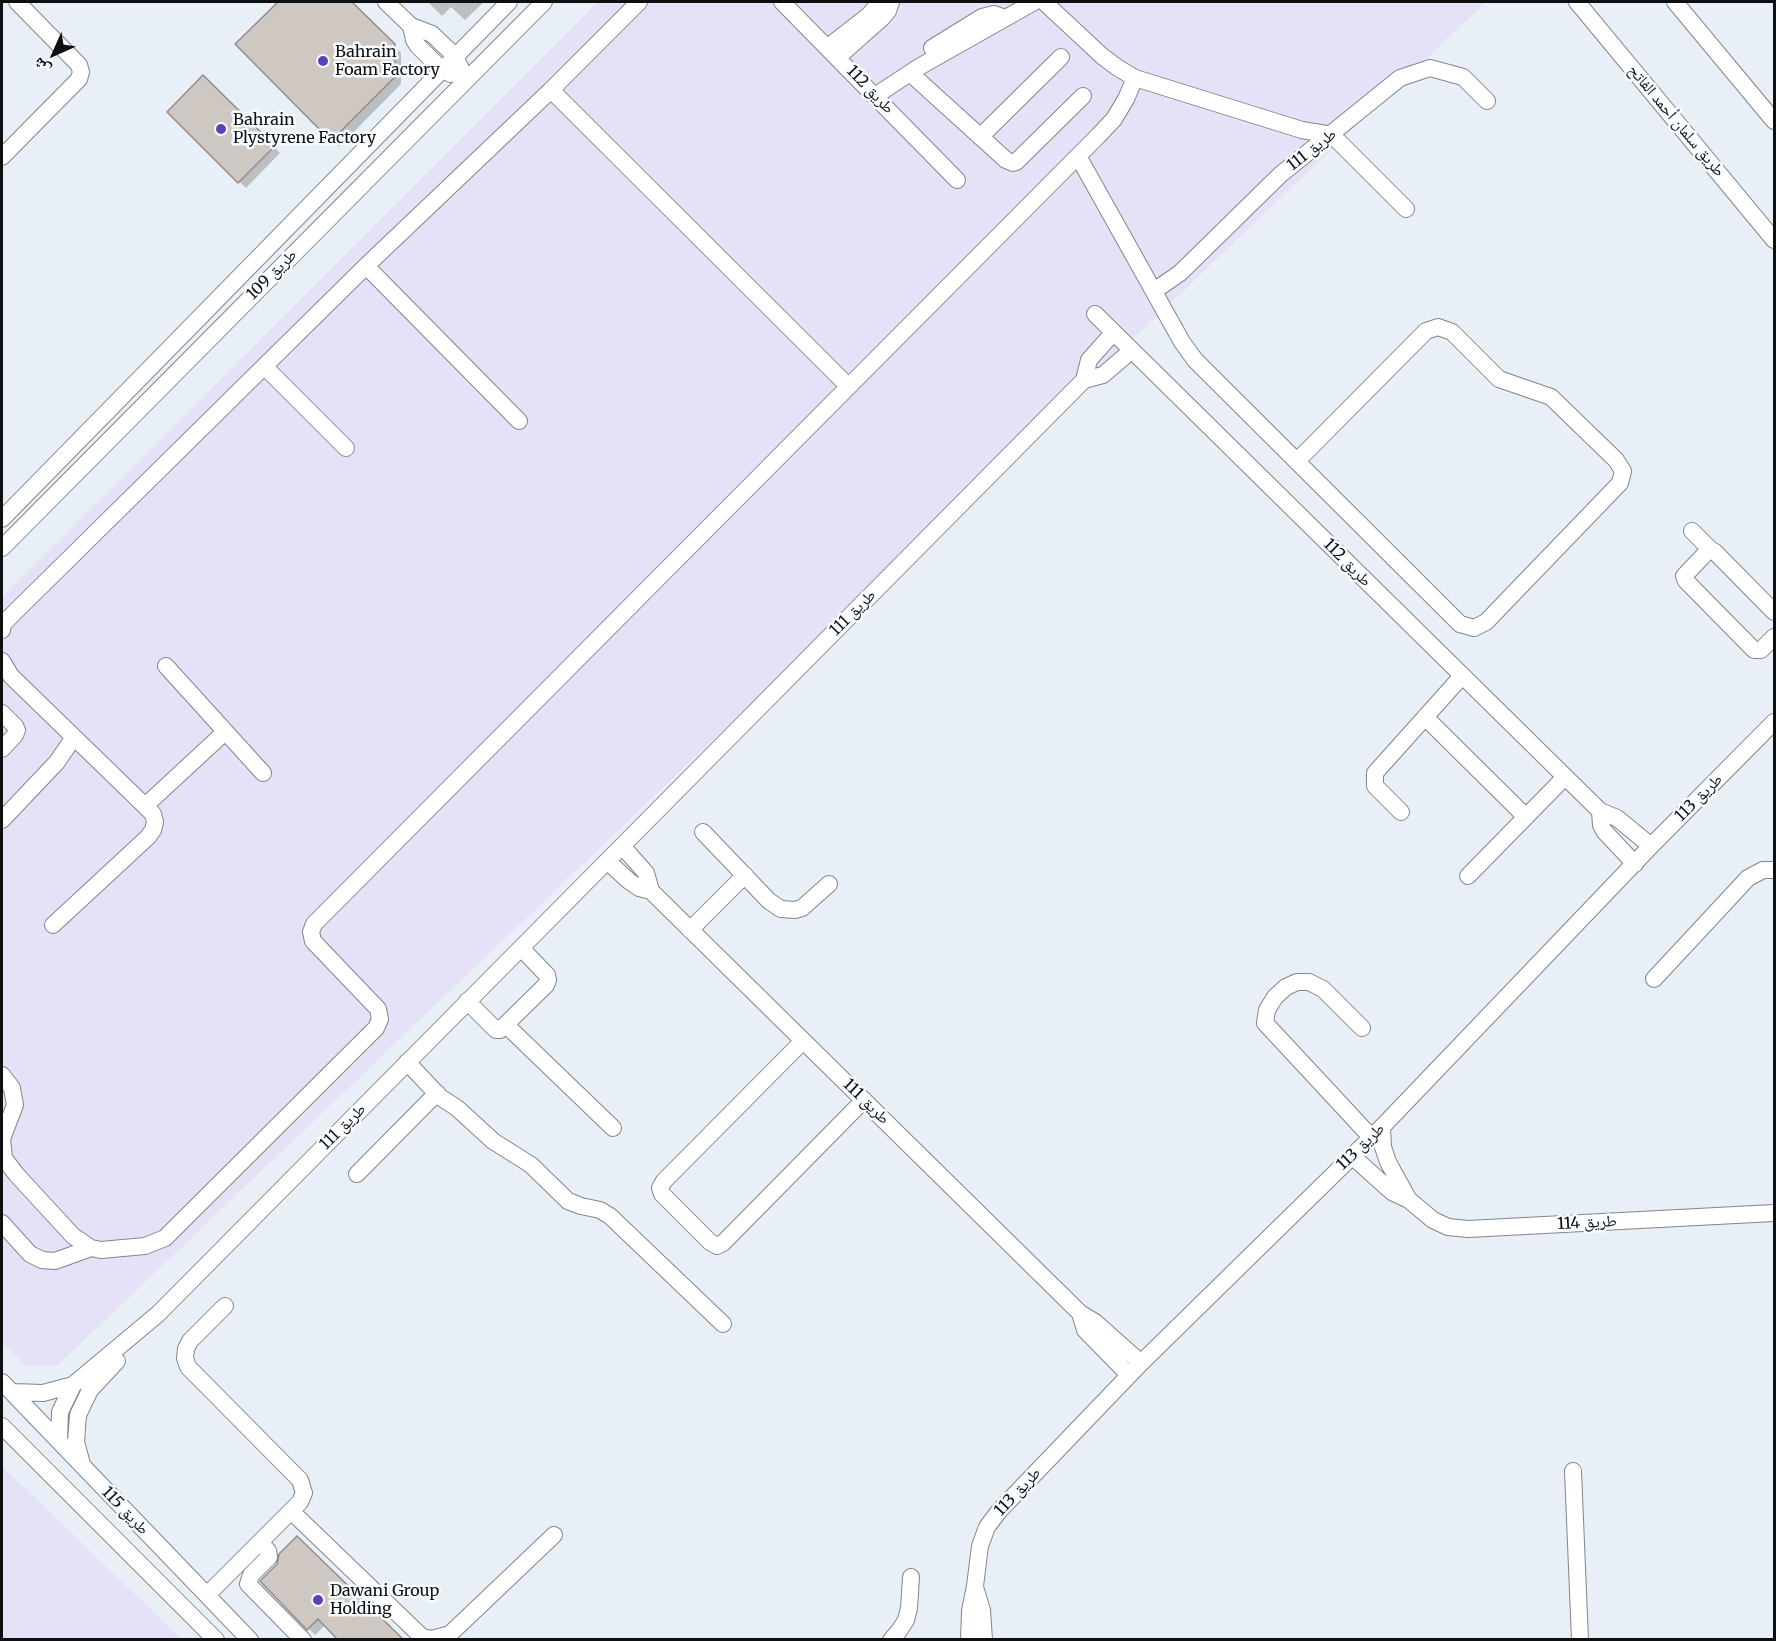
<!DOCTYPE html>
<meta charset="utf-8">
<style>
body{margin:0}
#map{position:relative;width:1776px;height:1641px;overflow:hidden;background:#e9eff6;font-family:Merriweather,"Noto Naskh Arabic",serif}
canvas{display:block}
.frame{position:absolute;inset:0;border:3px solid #0d0f11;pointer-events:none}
.north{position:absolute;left:24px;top:24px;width:60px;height:60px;-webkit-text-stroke:4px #f9fcfe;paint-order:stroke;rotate:225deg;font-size:16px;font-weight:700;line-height:24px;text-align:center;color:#0d0f11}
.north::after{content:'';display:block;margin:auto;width:21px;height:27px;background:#0d0f11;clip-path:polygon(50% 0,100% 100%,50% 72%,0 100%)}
</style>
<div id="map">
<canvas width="1776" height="1641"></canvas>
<div class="frame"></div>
<div class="north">ش</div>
</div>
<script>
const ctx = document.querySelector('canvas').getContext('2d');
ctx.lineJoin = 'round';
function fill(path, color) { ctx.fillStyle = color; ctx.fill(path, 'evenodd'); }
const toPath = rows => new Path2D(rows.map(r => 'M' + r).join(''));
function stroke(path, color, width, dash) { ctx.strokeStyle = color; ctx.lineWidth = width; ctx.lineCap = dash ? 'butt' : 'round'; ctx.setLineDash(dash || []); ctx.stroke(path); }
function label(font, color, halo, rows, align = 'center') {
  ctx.font = font + ' Merriweather,"Noto Naskh Arabic",serif'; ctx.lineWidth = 5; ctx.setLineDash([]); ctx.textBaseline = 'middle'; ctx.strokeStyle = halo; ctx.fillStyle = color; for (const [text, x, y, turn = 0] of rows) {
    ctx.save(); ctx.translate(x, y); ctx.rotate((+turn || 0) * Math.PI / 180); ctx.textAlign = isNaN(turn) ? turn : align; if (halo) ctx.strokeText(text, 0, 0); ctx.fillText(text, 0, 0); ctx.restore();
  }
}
const industrial = toPath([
 [598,2,1486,2,57,1366,26,1366,2,1342,2,597],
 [2,1466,181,1639,2,1639]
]);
const shadow = toPath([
 [280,2,350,2,401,53,401,84,339,147,237,44],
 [428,2,484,2,465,20,451,7,442,16],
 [203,78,280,153,246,188,169,112],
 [278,1565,325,1625,315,1635,262,1581]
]);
const building = toPath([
 [278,2,352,2,395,44,395,77,331,141,235,44,278,2],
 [203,75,275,146,238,183,167,112,203,75],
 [297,1536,404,1640,338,1640,318,1619,307,1630,260,1581,277,1564,279,1554,297,1536]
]);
const minor = toPath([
 [386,2,411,26,432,34,455,56,461,69,463,82],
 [782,2,957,180],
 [1044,2,1102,56,1118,68,1135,78,1302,130,1332,135,1406,209],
 [1577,2,1774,240],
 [1675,2,1774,121],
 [411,26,414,40,418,46,441,69,451,74],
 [828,47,869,15,880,2],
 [932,48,982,17,994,14,1005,18],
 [838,57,882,18,888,11,891,2],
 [910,73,1006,160,1013,163,1016,162,1083,96],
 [551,90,848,386],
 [875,96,919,67,1034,2],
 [980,137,1061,57],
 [1078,156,1182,342,1195,360,1460,624,1474,628,1486,622,1620,483,1623,471,1616,460,1551,397,1499,379,1452,332,1438,327,1426,331,1297,461],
 [2,157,79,79,81,72,79,65,17,2],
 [366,266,519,421],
 [1154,291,1180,273,1280,175,1400,78,1430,68,1463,77,1487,101],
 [1095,314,1600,811,1617,818,1651,846],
 [265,367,346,448],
 [1084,380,1089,360,1113,333],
 [2,519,509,2],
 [1692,531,1711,550],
 [2,548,544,2],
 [1774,612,1715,552,1711,550,1706,553,1684,576,1686,581,1754,650,1761,650,1774,637],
 [2,630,3,624,16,611,366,266,551,90,639,2],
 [2,661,11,676,145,806,153,814,155,822,153,830,148,837,53,925],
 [166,666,263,773],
 [2,713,15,726,17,730,15,735,2,749],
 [1425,717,1526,817],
 [145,806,225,732],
 [1600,811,1601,825,1604,831,1635,864],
 [1401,812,1375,786,1375,773,1462,676],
 [2,820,57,762,74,737],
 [703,832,769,901,781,909,795,910,802,908,829,884],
 [622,846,646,873,651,891],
 [607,861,629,881,639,888,651,891,1080,1313,1095,1322,1141,1363],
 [1468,876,1565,777],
 [690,930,745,875],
 [1654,979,1748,878,1763,870,1774,870],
 [467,1001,496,1030,500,1030,546,985,548,980,547,975,521,948],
 [506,1025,613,1128],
 [1362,1028,1323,989,1309,982,1297,982,1286,987,1275,997,1267,1010,1265,1023,1371,1137],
 [803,1041,664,1181,660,1188,662,1194,710,1242,717,1246,723,1243,864,1100],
 [407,1062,440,1097,457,1108,493,1141,531,1165,568,1201,581,1206,600,1210,610,1216,723,1324],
 [2,1075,12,1088,15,1105,2,1139,4,1158,16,1174,73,1236,91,1248,101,1250,145,1246,165,1238,376,1028,380,1019,378,1009,313,941,311,932,314,924,1098,136,1114,119,1126,99,1135,78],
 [1382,1127,1383,1147,1388,1162,1409,1200],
 [1352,1156,1392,1192,1409,1200,1433,1220,1448,1227,1468,1229,1774,1213],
 [357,1174,437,1093],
 [2,1223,30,1254,42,1260,55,1261,91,1248],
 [1080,1313,1085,1330,1129,1375],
 [2,1382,250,1640],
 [12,1392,43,1393,73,1385],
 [2,1426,216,1640],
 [59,1441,60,1412,73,1385,158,1314,1084,380,1103,375,1131,351],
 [82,1464,76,1442,78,1415,90,1390,117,1361],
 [1573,1471,1580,1640],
 [291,1511,422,1637,432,1639,450,1634,554,1535],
 [260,1542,268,1551,269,1557,251,1575,248,1584,303,1640],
 [975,1587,982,1610,984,1640],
 [207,1595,300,1502,304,1493,300,1480,188,1367,185,1358,186,1349,190,1341,225,1306],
 [891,1640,899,1631,906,1620,909,1608,911,1577],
 [969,1640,970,1611,975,1586,980,1546,987,1527,999,1511,1141,1363,1382,1127,1651,846,1774,722]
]);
const markers = [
 [323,61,6,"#5843bb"],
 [221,129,6,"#5843bb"],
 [318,1600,6,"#5843bb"]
];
const poiNames = [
 ["Bahrain",335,52],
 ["Foam Factory",335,70],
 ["Bahrain",233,120],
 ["Plystyrene Factory",233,138],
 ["Dawani Group",330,1591],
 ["Holding",330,1609]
];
const streetNames = [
 ["طريق 112",870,90,46],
 ["طريق سلمان أحمد الفاتح",1676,121,50],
 ["طريق 111",1312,150,-38],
 ["طريق 109",272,275,-45],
 ["طريق 112",1347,563,45],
 ["طريق 111",853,613,-45],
 ["طريق 113",1699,798,-45],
 ["طريق 111",866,1102,44],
 ["طريق 111",343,1127,-45],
 ["طريق 113",1361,1147,-44],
 ["طريق 114",1587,1223,-3],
 ["طريق 113",1018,1492,-47],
 ["طريق 115",125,1511,46]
];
fill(industrial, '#e5e1f7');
fill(shadow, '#0003');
fill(building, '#cec7c2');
stroke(building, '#938c87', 1.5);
stroke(minor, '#81868c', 18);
stroke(minor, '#fff', 16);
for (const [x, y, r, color] of markers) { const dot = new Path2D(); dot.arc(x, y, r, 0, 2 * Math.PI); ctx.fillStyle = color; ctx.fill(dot); stroke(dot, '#f9fcfe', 2); }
label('16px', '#0d0f11', '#f9fcfe', poiNames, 'left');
label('16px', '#0d0f11', '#f9fcfe', streetNames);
</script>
